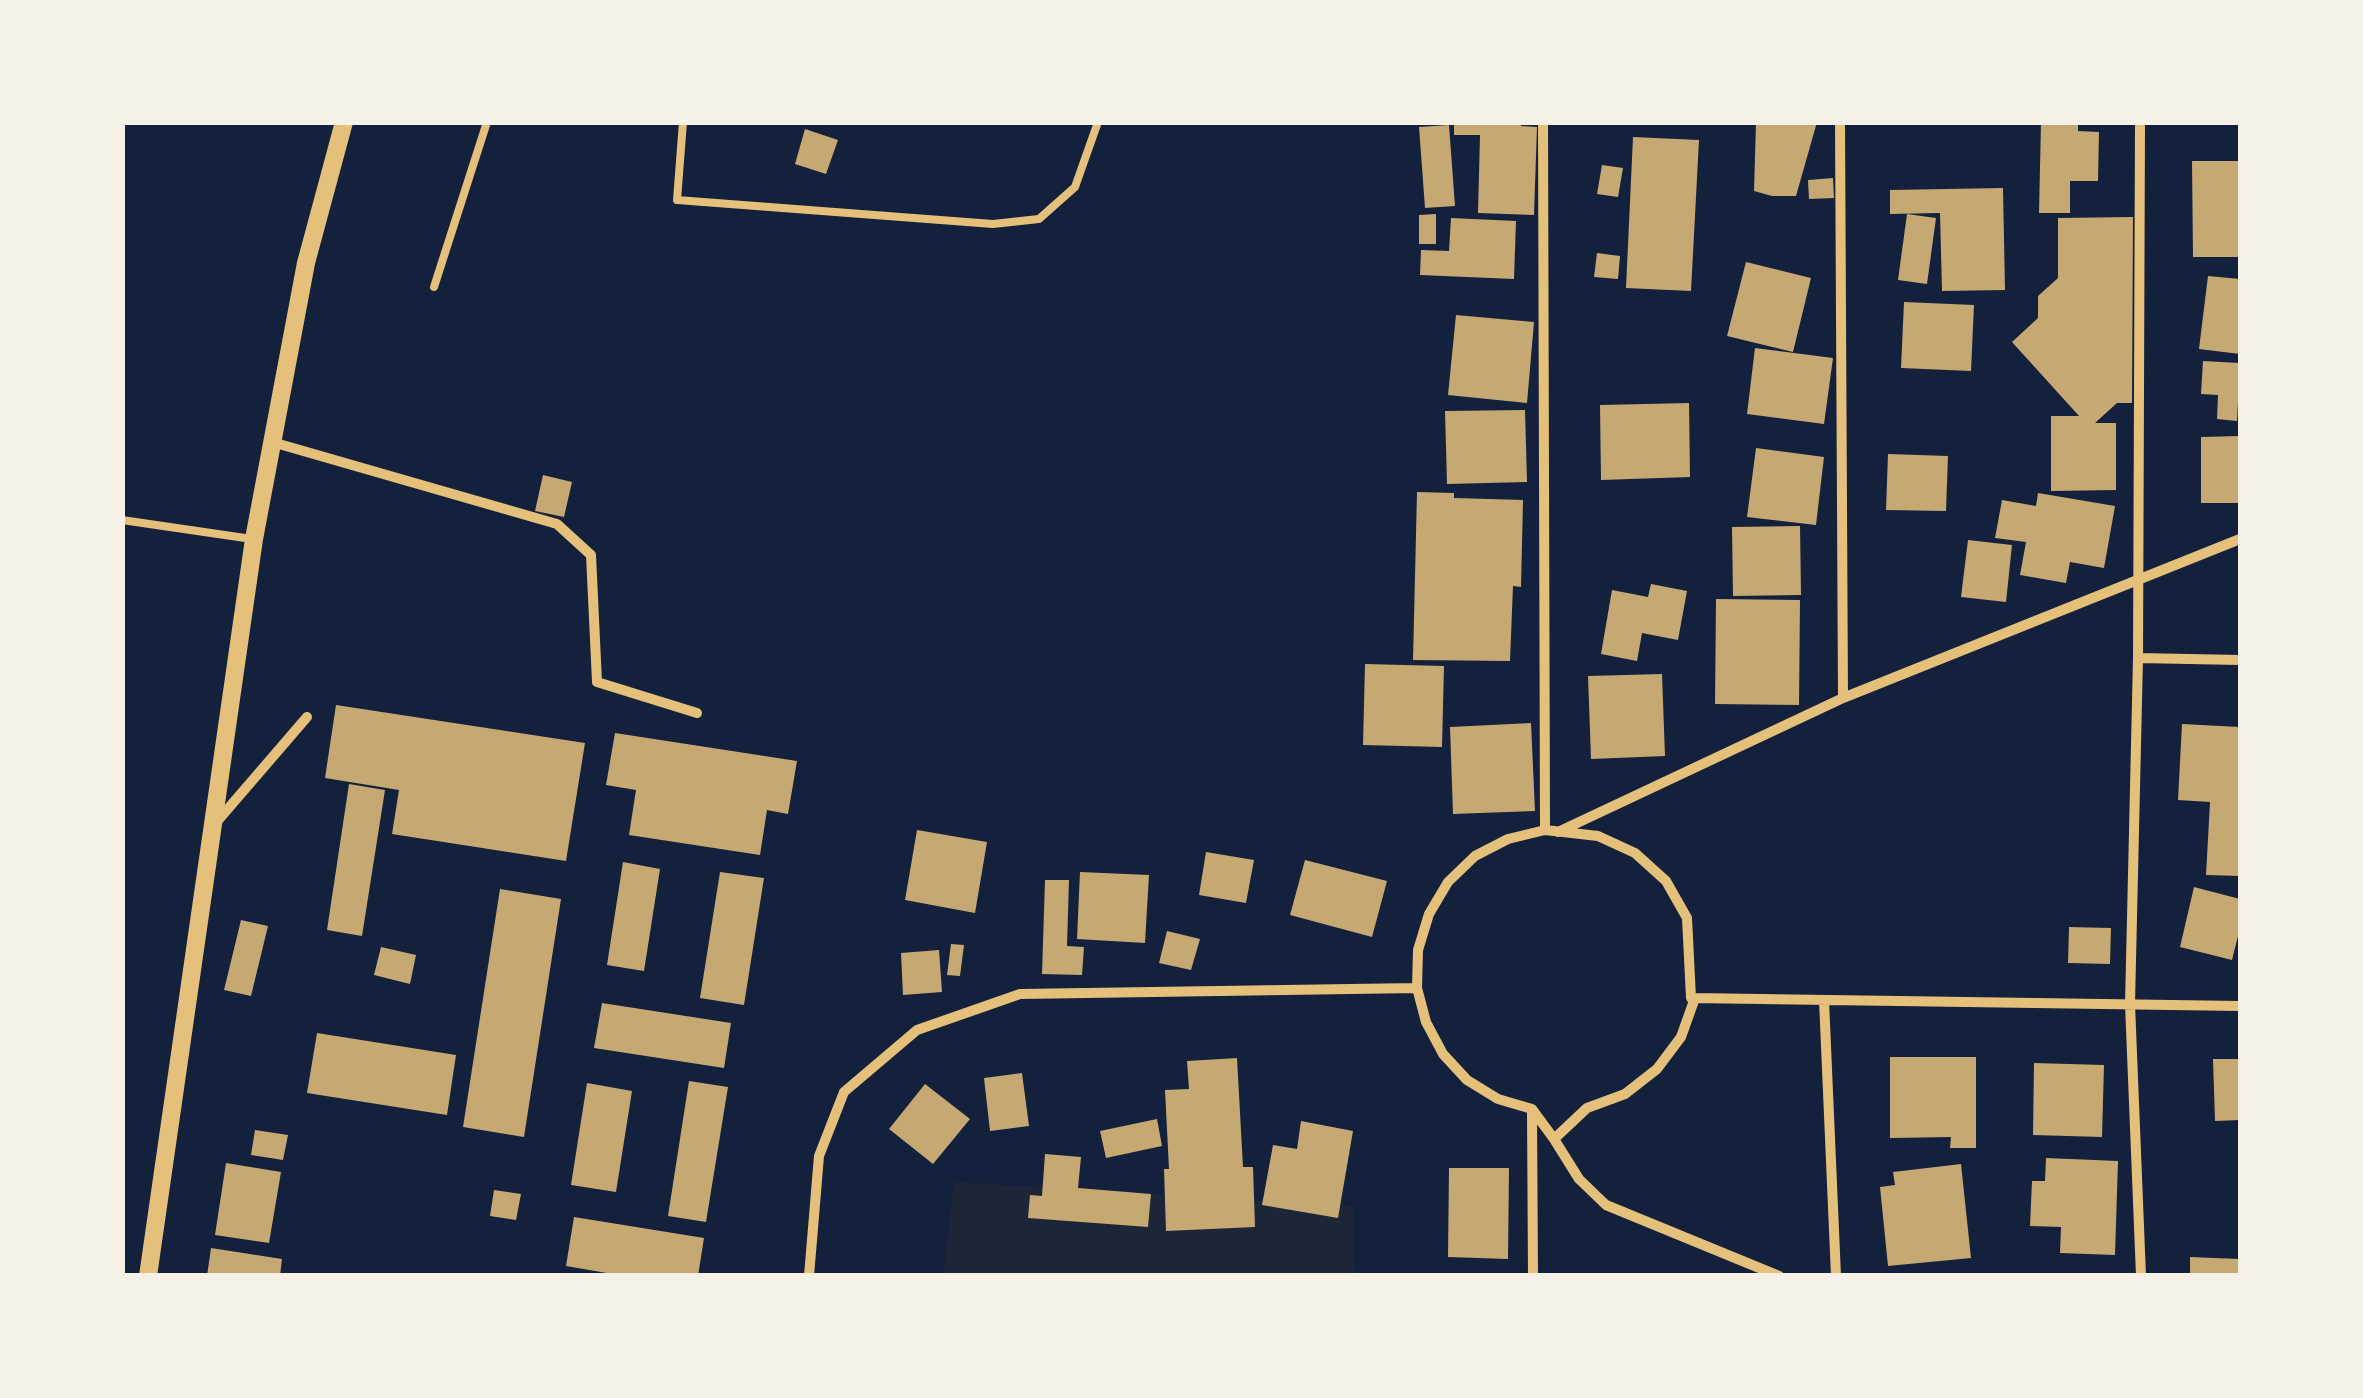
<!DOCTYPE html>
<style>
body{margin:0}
#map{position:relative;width:2363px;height:1398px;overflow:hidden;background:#14213d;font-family:"DM Sans",sans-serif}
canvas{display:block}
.frame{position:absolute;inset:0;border:125px solid #f6f1e7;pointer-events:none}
</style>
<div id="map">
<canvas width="2363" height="1398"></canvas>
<div class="frame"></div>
</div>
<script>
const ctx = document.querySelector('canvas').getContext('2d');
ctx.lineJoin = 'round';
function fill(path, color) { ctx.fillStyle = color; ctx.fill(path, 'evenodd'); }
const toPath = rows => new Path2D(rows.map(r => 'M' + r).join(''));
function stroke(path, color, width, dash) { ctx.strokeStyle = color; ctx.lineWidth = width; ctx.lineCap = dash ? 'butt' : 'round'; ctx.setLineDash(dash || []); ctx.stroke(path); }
const green = toPath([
 [954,1182,1353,1207,1354,1275,943,1276]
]);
const building = toPath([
 [1454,122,1521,122,1521,126,1537,127,1534,215,1478,213,1480,135,1454,135],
 [1756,122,1817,122,1796,196,1772,196,1754,191],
 [2041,122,2078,122,2078,131,2099,132,2098,181,2070,181,2070,213,2039,213],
 [1449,125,1455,206,1425,208,1419,127],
 [805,129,838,140,826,174,795,164],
 [1633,137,1699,140,1691,291,1626,288],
 [2192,161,2240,161,2240,257,2193,257],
 [1602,165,1623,168,1618,197,1597,194],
 [1833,178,1834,198,1809,199,1808,180],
 [2003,188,2005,290,1942,291,1940,213,1890,214,1890,190],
 [1436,214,1436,244,1419,244,1419,215],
 [1907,214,1936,218,1927,284,1898,280],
 [2133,217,2132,403,2117,403,2095,423,2116,423,2116,490,2051,491,2051,416,2079,416,2012,342,2038,318,2038,296,2058,278,2058,218],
 [1451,218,1516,221,1514,279,1420,275,1421,250,1449,251],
 [1597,253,1620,256,1618,279,1594,277],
 [1746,262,1811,278,1793,352,1727,336],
 [2208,276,2240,279,2240,354,2199,349],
 [1904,302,1974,305,1971,371,1901,368],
 [1456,315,1534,322,1527,403,1448,395],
 [1755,348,1833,358,1824,424,1747,414],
 [2203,361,2240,363,2237,421,2217,419,2218,395,2201,394],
 [1689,403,1690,477,1601,480,1600,405],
 [1525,410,1527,482,1447,484,1445,411],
 [2240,436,2240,503,2201,503,2201,437],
 [1756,448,1824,457,1816,525,1747,517],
 [1888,454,1948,456,1946,511,1886,510],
 [543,475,572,482,564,517,535,511],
 [1417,492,1454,493,1454,498,1523,500,1521,587,1513,586,1510,661,1413,660],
 [2038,493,2115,506,2104,568,2070,562,2066,583,2020,575,2026,542,1995,538,2002,500,2036,506],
 [1800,526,1801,595,1733,596,1732,527],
 [1968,540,2012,545,2006,602,1961,597],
 [1651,584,1687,591,1678,640,1642,633,1637,661,1601,654,1612,590,1648,597],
 [1716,599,1800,600,1799,705,1715,704],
 [1365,664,1444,666,1442,747,1363,745],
 [1662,674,1665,756,1591,759,1588,676],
 [336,705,585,743,566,861,392,834,399,790,325,778],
 [1531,723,1535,811,1453,814,1450,727],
 [2182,724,2240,727,2240,876,2206,875,2210,802,2178,800],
 [615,733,797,761,788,814,767,810,760,855,629,835,636,790,606,785],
 [349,784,385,790,362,936,327,930],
 [917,830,987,842,975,913,905,900],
 [1206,852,1254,860,1246,903,1199,895],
 [1305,860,1387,881,1372,937,1290,915],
 [623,862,660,869,644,971,607,965],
 [720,872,764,878,744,1005,700,998],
 [1080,872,1149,875,1145,943,1077,939],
 [1045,880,1069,880,1067,946,1084,947,1082,975,1042,974],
 [2194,887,2240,899,2240,928,2232,960,2180,947],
 [500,889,561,899,524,1137,463,1127],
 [241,920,268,926,251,996,224,990],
 [2069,927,2111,928,2110,964,2068,963],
 [1167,931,1200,939,1191,970,1159,963],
 [951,944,964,945,960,976,947,975],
 [381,947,416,955,410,984,374,975],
 [939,950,942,992,903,995,901,953],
 [602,1003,731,1023,724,1068,594,1048],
 [317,1033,456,1055,447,1115,307,1093],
 [1890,1057,1976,1057,1976,1148,1950,1148,1951,1137,1890,1138],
 [1237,1058,1243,1167,1253,1167,1255,1227,1166,1231,1164,1169,1169,1169,1165,1090,1189,1089,1187,1061],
 [2213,1059,2240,1059,2240,1120,2215,1121],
 [2034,1063,2104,1065,2102,1137,2033,1135],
 [1022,1073,1029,1126,990,1131,984,1078],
 [689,1081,728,1087,706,1222,668,1216],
 [587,1083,632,1091,616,1192,571,1185],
 [925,1084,970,1119,933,1164,889,1129],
 [1157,1119,1162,1146,1106,1158,1100,1131],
 [1301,1121,1353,1131,1338,1218,1262,1205,1273,1145,1297,1149],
 [255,1130,288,1135,283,1160,251,1155],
 [1045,1154,1081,1157,1078,1188,1151,1194,1148,1227,1028,1218,1030,1195,1042,1196],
 [2046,1158,2118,1161,2115,1255,2060,1253,2061,1227,2030,1226,2032,1181,2045,1181],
 [226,1163,281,1172,269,1243,215,1235],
 [1961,1164,1971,1258,1888,1266,1880,1187,1895,1185,1893,1172],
 [1449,1168,1509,1168,1508,1259,1448,1257],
 [494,1190,521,1194,516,1220,490,1216],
 [574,1217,704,1238,698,1276,624,1276,566,1266],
 [211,1248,282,1259,280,1276,207,1276],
 [2190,1257,2240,1259,2240,1276,2190,1276]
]);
const service = toPath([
 [683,122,677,200,993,224,1039,219,1075,187,1098,122],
 [434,287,487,122],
 [122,520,252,539]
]);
const minor = toPath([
 [1543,122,1545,830],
 [1840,122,1843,698],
 [2140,122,2138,658,2130,1004,2141,1276],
 [272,442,557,524,591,555,597,682,697,713],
 [2138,658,2240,660],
 [214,825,307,717],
 [1545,830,1598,836,1635,853,1666,881,1687,918,1691,998,1695,998,1681,1037,1657,1069,1625,1094,1587,1108,1554,1139,1532,1109,1498,1099,1467,1080,1443,1054,1426,1022,1417,988,1418,950,1429,914,1448,882,1475,856,1508,839,1545,830],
 [1558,832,1843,698,2240,539],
 [1692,998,2240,1006],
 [1824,1000,1836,1276],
 [1532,1112,1533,1276],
 [1554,1139,1579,1179,1606,1205,1779,1276],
 [809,1276,819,1156,844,1092,917,1030,1020,994,1417,988]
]);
const tertiary = toPath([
 [148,1276,254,539,306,263,344,122]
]);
fill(green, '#1d2539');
fill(building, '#c6a872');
stroke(service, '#e5c07b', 8);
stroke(minor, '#e5c07b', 10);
stroke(tertiary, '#e5c07b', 18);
</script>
